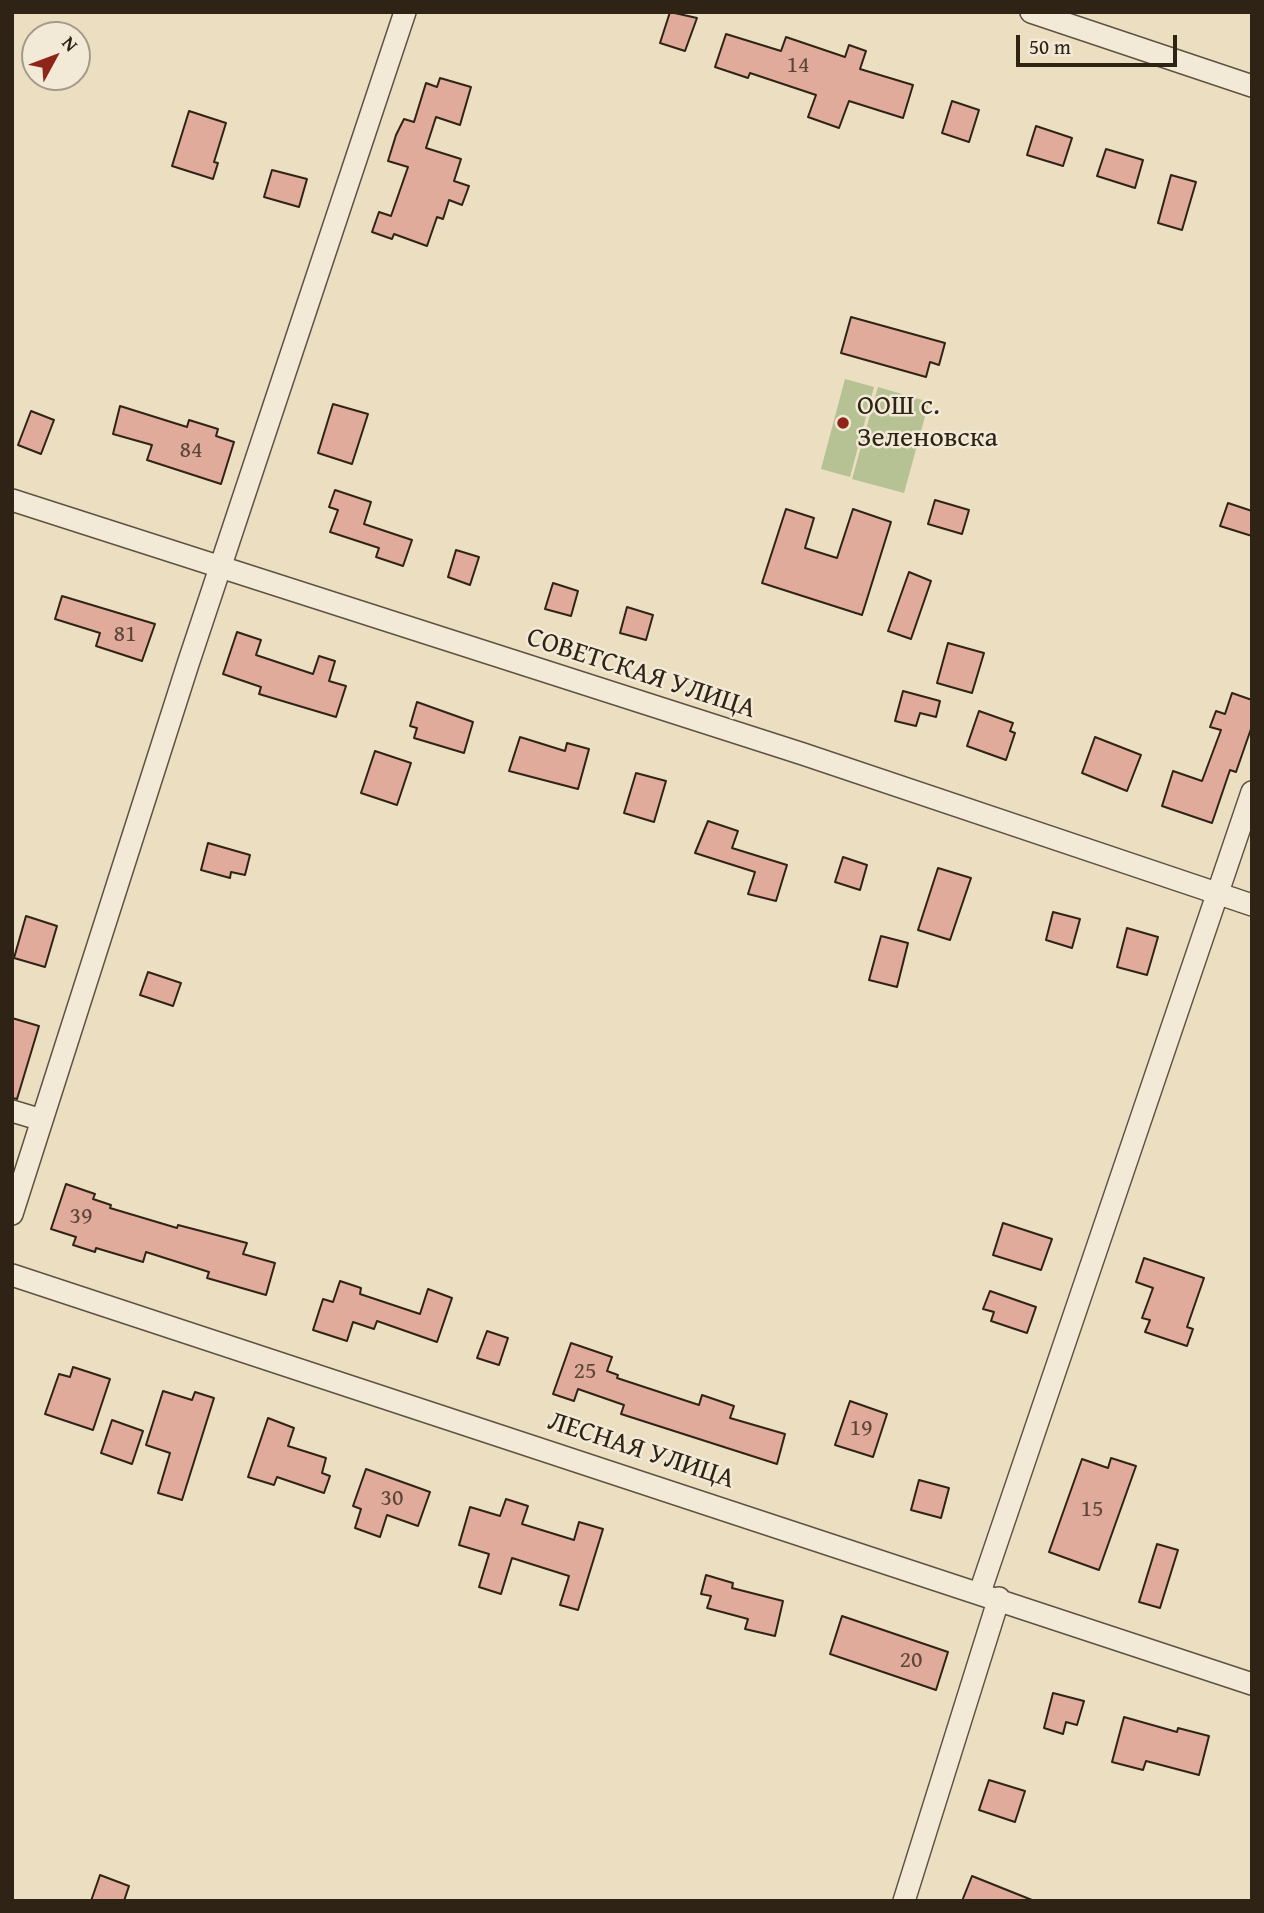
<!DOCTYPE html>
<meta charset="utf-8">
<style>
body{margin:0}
#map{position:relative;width:1264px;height:1913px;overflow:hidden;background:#ebdec1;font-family:"Gentium Book Plus",serif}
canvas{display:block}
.frame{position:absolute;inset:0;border:14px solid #2f2316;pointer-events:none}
.north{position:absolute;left:21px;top:21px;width:70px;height:70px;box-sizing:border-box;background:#f2ead7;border:2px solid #a49a8a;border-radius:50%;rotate:49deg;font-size:19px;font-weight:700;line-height:28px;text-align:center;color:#2f2316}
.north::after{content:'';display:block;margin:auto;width:24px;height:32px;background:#8f2418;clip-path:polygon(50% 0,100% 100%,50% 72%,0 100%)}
.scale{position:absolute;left:1016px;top:35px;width:161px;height:32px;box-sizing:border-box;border:4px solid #2f2316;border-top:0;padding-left:9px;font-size:21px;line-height:24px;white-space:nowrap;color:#2f2316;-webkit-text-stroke:5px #f2ead7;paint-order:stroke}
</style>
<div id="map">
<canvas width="1264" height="1913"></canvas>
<div class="frame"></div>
<div class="north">N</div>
<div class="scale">50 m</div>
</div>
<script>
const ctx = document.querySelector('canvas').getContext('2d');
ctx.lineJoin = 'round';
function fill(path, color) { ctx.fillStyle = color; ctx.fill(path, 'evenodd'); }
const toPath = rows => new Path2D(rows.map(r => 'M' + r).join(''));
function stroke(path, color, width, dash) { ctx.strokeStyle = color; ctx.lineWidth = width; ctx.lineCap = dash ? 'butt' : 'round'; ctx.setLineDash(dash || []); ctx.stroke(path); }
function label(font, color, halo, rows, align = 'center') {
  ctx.font = font + ' "Gentium Book Plus",serif'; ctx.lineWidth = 5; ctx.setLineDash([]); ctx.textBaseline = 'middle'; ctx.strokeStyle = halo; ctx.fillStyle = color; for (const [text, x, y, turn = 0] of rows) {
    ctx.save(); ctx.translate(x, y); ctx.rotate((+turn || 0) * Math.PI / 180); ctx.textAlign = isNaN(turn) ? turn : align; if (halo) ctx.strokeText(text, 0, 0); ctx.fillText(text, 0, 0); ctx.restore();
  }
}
const green = toPath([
 [845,379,874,387,850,477,821,469],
 [878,387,929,402,904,493,852,479]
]);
const building = toPath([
 [670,12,697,18,685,51,660,43,670,12],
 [726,34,781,51,786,37,845,57,849,45,866,51,860,69,913,85,903,118,849,101,839,128,808,117,816,95,750,73,748,78,715,67,726,34],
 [440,78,471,87,460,125,436,117,426,148,461,159,454,181,469,186,462,205,449,200,443,219,437,217,427,246,394,234,392,239,372,232,379,212,391,216,408,167,388,161,396,135,404,119,414,122,426,83,437,87,440,78],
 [952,101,979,110,969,142,942,133,952,101],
 [189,111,226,123,214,162,218,163,213,179,172,166,189,111],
 [1036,126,1072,138,1063,166,1027,155,1036,126],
 [1106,149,1143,160,1135,188,1097,176,1106,149],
 [272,170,307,179,299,207,264,197,272,170],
 [1171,175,1196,182,1182,230,1158,223,1171,175],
 [851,317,945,343,939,365,930,362,926,377,841,353,851,317],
 [333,404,368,414,352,464,318,453,333,404],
 [120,406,187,427,189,420,218,429,216,436,234,442,221,484,147,460,152,445,113,434,120,406],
 [31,411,54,420,41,454,18,445,31,411],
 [335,490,371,502,364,524,412,540,403,566,376,557,379,548,330,532,338,510,329,507,335,490],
 [935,500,969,510,962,534,928,524,935,500],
 [1228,503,1252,511,1252,536,1220,526,1228,503],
 [786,509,814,518,805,548,837,558,853,509,891,522,862,615,762,583,786,509],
 [456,550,479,557,470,585,448,577,456,550],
 [909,572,931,581,911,639,888,631,909,572],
 [553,583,578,591,571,616,545,609,553,583],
 [62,596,155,624,142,661,96,646,100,633,55,619,62,596],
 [627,607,653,615,646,640,620,633,627,607],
 [237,632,261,640,256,655,313,674,319,656,335,661,329,681,346,686,336,717,259,694,261,687,223,674,237,632],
 [948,643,984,653,972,693,937,683,948,643],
 [903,691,940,701,936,717,920,713,916,726,895,721,903,691],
 [1232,693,1252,700,1252,726,1236,772,1230,770,1212,823,1162,806,1173,771,1202,781,1221,730,1210,727,1216,711,1225,714,1232,693],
 [417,702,473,722,464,753,414,738,417,728,410,726,417,702],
 [979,711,1013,723,1010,731,1015,733,1006,760,967,746,979,711],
 [520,737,565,751,567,743,589,749,578,789,509,771,520,737],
 [1095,737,1141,755,1127,791,1082,773,1095,737],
 [375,751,411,763,397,805,361,793,375,751],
 [636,773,666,781,654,822,624,813,636,773],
 [708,821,738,831,732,848,787,865,776,901,748,894,755,872,695,853,708,821],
 [208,843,250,855,245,875,231,872,230,878,201,870,208,843],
 [843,857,867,865,860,890,835,882,843,857],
 [938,868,971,878,950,940,918,930,938,868],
 [1053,912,1080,919,1072,948,1046,940,1053,912],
 [26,916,57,926,45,967,14,958,26,916],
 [1127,928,1158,937,1147,975,1117,967,1127,928],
 [881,936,908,943,897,987,869,980,881,936],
 [148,972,181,983,173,1006,140,995,148,972],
 [12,1018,39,1026,17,1099,12,1098,12,1018],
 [66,1184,95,1194,93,1199,111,1205,110,1208,177,1228,178,1225,247,1243,243,1254,275,1263,266,1295,207,1278,209,1272,146,1252,143,1262,96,1248,95,1252,73,1245,76,1237,51,1229,66,1184],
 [1003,1223,1052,1239,1041,1270,993,1255,1003,1223],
 [1144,1258,1204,1278,1187,1327,1193,1329,1187,1346,1145,1332,1150,1320,1142,1318,1153,1288,1136,1282,1144,1258],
 [340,1281,361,1288,360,1294,420,1314,428,1289,452,1298,437,1342,377,1321,374,1329,353,1322,347,1341,313,1330,323,1299,333,1302,340,1281],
 [990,1291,1036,1307,1027,1333,991,1321,994,1312,983,1309,990,1291],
 [487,1331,508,1338,499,1365,477,1358,487,1331],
 [571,1343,612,1357,607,1371,618,1375,617,1378,699,1405,702,1395,734,1406,730,1418,785,1434,777,1464,621,1414,624,1405,578,1389,574,1401,553,1394,571,1343],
 [73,1367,110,1379,93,1430,45,1414,59,1374,70,1377,73,1367],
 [163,1391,192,1400,195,1392,214,1398,182,1500,158,1493,170,1453,146,1445,163,1391],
 [850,1401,887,1414,873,1457,835,1445,850,1401],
 [268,1418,294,1428,288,1446,326,1458,322,1473,330,1476,324,1493,277,1477,274,1485,248,1477,268,1418],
 [112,1420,143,1431,132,1464,101,1453,112,1420],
 [1111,1458,1136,1466,1099,1570,1049,1552,1082,1459,1108,1468,1111,1458],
 [366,1469,430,1492,418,1526,387,1515,380,1537,355,1528,361,1509,353,1506,366,1469],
 [919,1480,949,1488,941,1518,911,1510,919,1480],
 [506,1499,528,1506,522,1524,574,1540,579,1522,603,1529,578,1610,560,1605,569,1576,512,1558,501,1594,479,1587,489,1554,459,1545,470,1507,500,1516,506,1499],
 [1157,1544,1178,1550,1160,1608,1139,1602,1157,1544],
 [706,1575,733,1583,732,1588,783,1601,775,1636,745,1629,748,1619,707,1608,711,1596,701,1594,706,1575],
 [842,1616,948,1652,936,1690,830,1654,842,1616],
 [1053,1693,1084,1701,1077,1725,1066,1722,1063,1734,1044,1728,1053,1693],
 [1124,1717,1177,1732,1178,1728,1209,1736,1199,1775,1146,1761,1143,1770,1112,1762,1124,1717],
 [989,1780,1025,1791,1015,1822,979,1810,989,1780],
 [100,1875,129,1886,124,1901,91,1901,100,1875],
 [972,1876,1032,1900,1032,1901,962,1901,972,1876]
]);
const minor = toPath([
 [1031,12,1252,86],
 [12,500,803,754,1252,905],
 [12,1111,42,1120],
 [12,1214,188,664,405,12],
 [12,1275,1252,1684],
 [980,1592,1252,792],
 [904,1901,999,1598]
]);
const markers = [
 [843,423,7,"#8f2418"]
];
const numberNames = [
 ["14",798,66],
 ["84",191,451],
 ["81",125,635],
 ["39",81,1217],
 ["25",585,1372],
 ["19",861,1429],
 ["30",392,1499],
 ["15",1092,1510],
 ["20",911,1661]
];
const poiNames = [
 ["ООШ с.",857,407],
 ["Зеленовска",857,439]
];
const streetNames = [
 ["СОВЕТСКАЯ УЛИЦА",641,674,18],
 ["ЛЕСНАЯ УЛИЦА",641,1451,18]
];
fill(green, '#b6c194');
fill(building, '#e0ab9b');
stroke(building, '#2f2316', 2);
stroke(minor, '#5e5241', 24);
stroke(minor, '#f2ead7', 21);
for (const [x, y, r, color] of markers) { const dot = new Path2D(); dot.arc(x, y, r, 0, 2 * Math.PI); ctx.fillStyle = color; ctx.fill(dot); stroke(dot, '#f2ead7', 2.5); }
label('24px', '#5b4537', null, numberNames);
label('28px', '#2f2316', '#f2ead7', poiNames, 'left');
label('28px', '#2f2316', '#f2ead7', streetNames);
</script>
